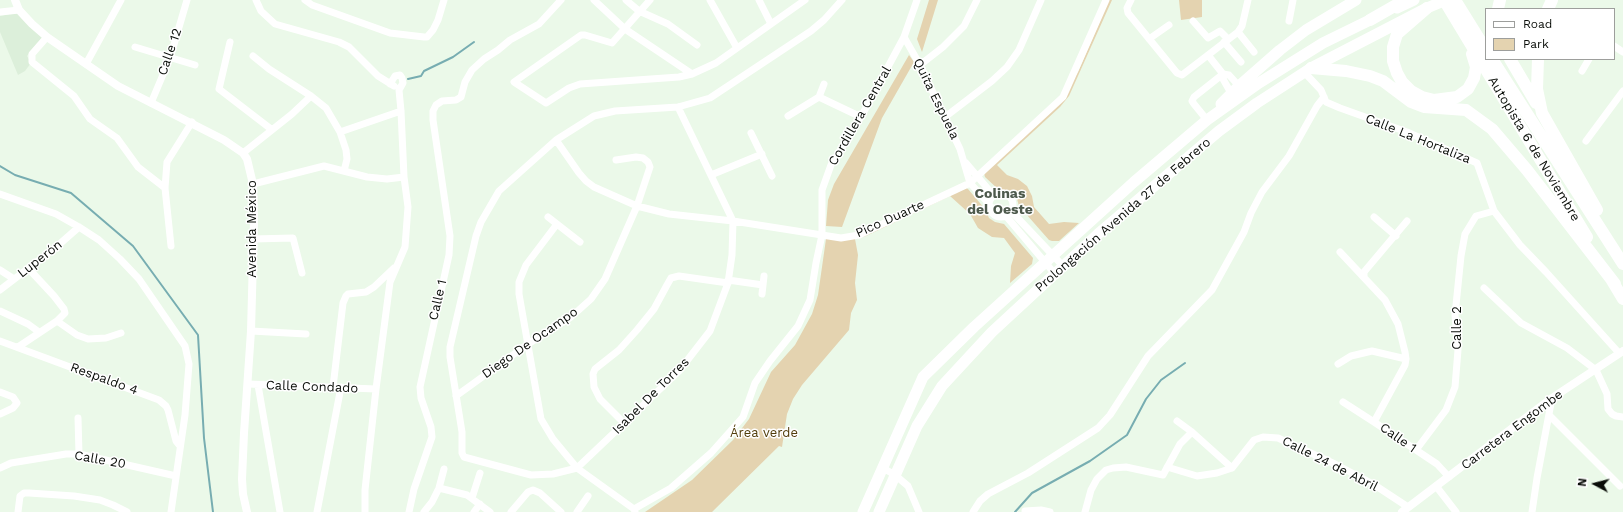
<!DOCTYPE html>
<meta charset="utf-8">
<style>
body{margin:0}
#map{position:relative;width:1623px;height:512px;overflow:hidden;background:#ebf9e9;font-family:"Work Sans",sans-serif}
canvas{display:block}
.legend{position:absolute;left:1485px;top:8px;width:130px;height:52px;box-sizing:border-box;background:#fff;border:1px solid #9d9e9c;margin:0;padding:5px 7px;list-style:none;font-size:12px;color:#090d08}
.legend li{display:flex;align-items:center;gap:8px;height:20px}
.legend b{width:20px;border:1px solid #9d9e9c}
.north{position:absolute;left:1575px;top:464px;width:40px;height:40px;-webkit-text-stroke:3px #fff;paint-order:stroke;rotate:277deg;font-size:11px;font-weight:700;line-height:16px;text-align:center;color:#090d08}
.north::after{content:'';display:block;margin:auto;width:14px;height:18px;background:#090d08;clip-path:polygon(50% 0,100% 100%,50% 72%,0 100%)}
</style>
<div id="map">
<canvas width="1623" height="512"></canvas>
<ul class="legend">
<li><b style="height:5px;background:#fff"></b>Road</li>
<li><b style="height:11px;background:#e4d3b0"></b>Park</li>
</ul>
<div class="north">N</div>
</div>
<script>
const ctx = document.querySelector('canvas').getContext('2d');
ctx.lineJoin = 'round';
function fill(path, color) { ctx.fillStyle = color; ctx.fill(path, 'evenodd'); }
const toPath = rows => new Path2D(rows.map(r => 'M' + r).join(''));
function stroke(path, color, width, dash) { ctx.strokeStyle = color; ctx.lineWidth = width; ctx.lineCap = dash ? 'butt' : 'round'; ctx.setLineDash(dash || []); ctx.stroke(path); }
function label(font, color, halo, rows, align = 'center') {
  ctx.font = font + ' "Work Sans",sans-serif'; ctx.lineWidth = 3; ctx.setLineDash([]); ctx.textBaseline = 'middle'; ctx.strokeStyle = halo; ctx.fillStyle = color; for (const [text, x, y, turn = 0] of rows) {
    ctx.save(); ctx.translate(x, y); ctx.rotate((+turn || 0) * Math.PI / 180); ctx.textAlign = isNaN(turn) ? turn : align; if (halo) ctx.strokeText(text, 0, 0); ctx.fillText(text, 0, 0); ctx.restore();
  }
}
const built = toPath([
 [17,13,43,36,27,56,31,63,25,71,18,75,0,32,0,16]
]);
const green = toPath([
 [929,0,938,0,922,52,917,39],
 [1109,0,1112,0,1069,96,1060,107,997,165,1007,175,1018,179,1027,186,1032,196,1034,207,1049,224,1064,222,1079,223,1059,241,1052,241,1049,240,1019,206,1017,199,1013,194,1006,190,999,190,985,177,984,173,1056,106,1078,72],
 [1179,0,1202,0,1202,17,1181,20],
 [909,55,914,62,882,118,842,227,826,226,828,200,834,184],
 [965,187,968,189,985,209,989,218,995,222,1004,224,1033,258,1032,264,1010,283,1011,266,1015,253,1004,238,992,237,978,228,970,214,950,196,866,236,855,239,858,255,855,283,857,300,851,313,849,330,802,385,793,399,787,414,782,447,779,446,712,512,645,512,692,480,733,440,749,419,771,372,795,345,812,314,818,295,826,239,849,238]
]);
const stream = toPath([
 [408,79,421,76,424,71,453,57,474,42],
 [0,166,15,175,71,193,133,246,198,335,204,438,213,512],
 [1015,512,1032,493,1090,461,1127,435,1146,399,1161,380,1185,363]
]);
const minor = toPath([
 [256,0,261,11,275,24,339,42,349,47,378,76,394,86],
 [305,0,312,5,390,33,424,37,427,37,433,30,438,20,444,0],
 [594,0,625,29,692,74],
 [626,0,639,11,668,24,697,45],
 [650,0,612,43,585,35,581,35,514,82,546,103,569,88,580,84,679,77,692,74,716,63,805,0],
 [710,0,737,48],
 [759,0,771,24],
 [1131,0,1127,8,1128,13,1177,73,1182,75,1238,32,1242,26,1248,0],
 [0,12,19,10],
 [1193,21,1208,38,1220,31,1228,39],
 [1289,21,1293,0],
 [1238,32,1254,52],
 [47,37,32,54,32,62,74,96,90,119,117,138,138,167,165,188],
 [904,37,920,65,960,149,970,183,990,205],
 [1149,39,1169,25],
 [230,42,219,89,271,129],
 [1224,42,1241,62],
 [1614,46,1623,52],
 [135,47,195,65],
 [1208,55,1223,74,1223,79,1231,93],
 [253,56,269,69,311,96,326,108,340,132,346,150,347,159,344,171],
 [86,64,121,0],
 [920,65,943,47,964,26,977,0],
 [1582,71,1589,59],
 [1304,72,1321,90,1326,102,1340,108,1407,132,1477,163,1494,211,1520,245,1546,272,1619,353],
 [819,97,861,117],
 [151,103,170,58,187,0],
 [678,107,733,221,732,255,728,283,710,331,679,371,577,468,553,474,531,475,464,457,462,453,462,432,450,357,450,347,476,236,481,222,499,191,556,140,594,116,615,111,678,107,710,98,811,31,824,20,842,0],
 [788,116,819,97,824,84],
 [945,117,992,81,1007,67,1019,50,1041,0],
 [1207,120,1194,104,1192,101,1194,97,1223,74,1229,75,1239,86],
 [340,132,401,111],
 [751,133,772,176],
 [556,140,579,173,586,181,594,187,637,206,669,214,733,221,841,238,859,235,970,183,1063,97,1106,0],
 [1586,141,1623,91],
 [243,153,292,114,311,96],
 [966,163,994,196],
 [711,175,762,154],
 [253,184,324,166,367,177,387,179,404,177],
 '989 205a12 12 0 1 1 24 0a12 12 0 1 1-24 0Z',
 [0,194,56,214,79,227,99,240,120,259,139,279,185,346,189,364,185,415,171,512],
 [1011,211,1063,266],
 [1006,216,1055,274],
 [548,217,580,242],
 [1374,217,1396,236],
 [557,224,526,265,519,282,519,294,541,419,553,439,577,468,634,509,635,512],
 [253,239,293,238,302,273],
 [171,246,165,188,167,162,192,122],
 [1340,252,1385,300,1398,324,1405,352,1406,359,1405,365,1374,422],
 [0,270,14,279],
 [1364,277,1364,272,1407,221],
 [728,280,763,285],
 [1484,288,1521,323,1567,348,1596,370,1607,394,1608,409,1612,414,1616,416,1623,417],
 [0,290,55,248,79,227],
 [762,294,764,276],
 [0,311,28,324,39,332],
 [57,321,77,335,88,339,106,338,121,333],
 [251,331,306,334],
 [0,341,159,400,166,406,168,410,176,441,180,446],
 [18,347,57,321,65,313,64,309,54,296,28,268],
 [1338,364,1351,356,1372,351,1406,359],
 [248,384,376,389],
 [258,385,280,512],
 [333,387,343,303,346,296,348,294,366,292,374,287,394,268],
 [0,392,13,397,17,403,13,408,0,414],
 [456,396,528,344,571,317,591,299,605,279,637,206,650,167,648,162,643,158,636,157,616,160],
 [1343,402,1374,422,1437,464,1449,477],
 [1550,416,1620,486],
 [78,418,79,454],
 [1177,421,1192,432,1232,468],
 [624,423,600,399,594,387,593,374,595,369,619,350,637,330,654,309,667,285,671,278,679,276,728,283],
 [1416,450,1446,410,1455,387,1458,350,1455,315,1461,256,1465,234,1476,216,1494,211],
 [1167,467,1197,476,1217,473,1232,468,1254,440,1263,437,1278,438,1335,464,1373,484,1408,507],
 [0,468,11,463,66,454,79,454,176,476],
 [883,468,895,475,908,486,919,512],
 [1436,486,1456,512],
 [439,488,467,495,490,512],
 [472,498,480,473],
 [634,509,671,488,711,453,743,417,755,383,770,361,798,326,810,300,816,263,822,235,822,190,831,165,861,117,904,37,917,0],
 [1025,511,1041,510,1050,512],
 [18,512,20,496,24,493,29,493,74,496,100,500,113,505,127,512],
 [317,512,341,387],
 [365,512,365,490,376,389,390,282,405,247,408,207,404,177,401,111,399,90,403,83,402,78,400,75,395,76,390,84],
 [409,512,414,489,432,437,431,427,421,398,420,387,449,255,450,236,433,120,433,111,436,105,442,101,456,100,461,97,465,82,472,70,484,59,498,50,510,40,539,24,561,0],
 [424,512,432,502,439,488,444,469],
 [474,512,480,504],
 [511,512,528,492,533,490,540,493,561,512],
 [577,512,588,496],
 [973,512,980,501,988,494,1028,473,1098,428,1110,415,1148,356,1212,290,1244,232,1251,213,1262,192,1289,156,1317,106,1324,97],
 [1085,512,1091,490,1097,479,1106,470,1113,468,1126,467,1163,475,1180,444,1192,432],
 [1532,512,1537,478,1552,398]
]);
const tertiary = toPath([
 [15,0,19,10,32,24,47,37,118,86,224,140,243,153,247,159,253,184,254,221,251,331,244,433,242,479,243,494,247,512],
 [1402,512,1552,398,1623,351]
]);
const primary = toPath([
 [1221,104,1239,86,1280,50,1306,30,1356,0],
 [863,512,923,377,974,327,1134,182,1207,120,1259,83,1323,43,1370,20],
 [879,512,917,426,942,386,992,332,1098,234,1219,131,1257,103,1311,68,1427,8,1446,0]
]);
const trunk = toPath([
 [1397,8,1414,0]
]);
const motorway = toPath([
 [1444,0,1587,237],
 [1455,0,1486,50],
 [1427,8,1397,34,1393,47,1393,61,1397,73,1402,82,1411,91,1422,97,1434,100,1457,97,1468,89,1474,78,1476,67,1472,54],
 [1498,9,1500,0],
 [1548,9,1552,0],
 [1370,20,1405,0],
 [1492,59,1623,264],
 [1510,59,1536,103],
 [1538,59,1537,89,1542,113,1597,210],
 [1311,68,1346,71,1370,76,1383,81,1411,102,1424,107,1466,110,1492,129,1527,170,1615,284],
 [1611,279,1623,299]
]);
const streetNames = [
 ["Calle 12",170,52,-71],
 ["Quita Espuela",936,99,64],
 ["Cordillera Central",860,116,-60],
 ["Calle La Hortaliza",1418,139,22],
 ["Autopista 6 de Noviembre",1534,149,59],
 ["Prolongación Avenida 27 de Febrero",1123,215,-41],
 ["Pico Duarte",890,219,-24],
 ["Avenida México",252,229,-90],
 ["Luperón",40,259,-38],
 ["Calle 1",438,300,-77],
 ["Calle 2",1457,328,-90],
 ["Diego De Ocampo",530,343,-35],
 ["Respaldo 4",104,379,20],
 ["Calle Condado",312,387,2],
 ["Isabel De Torres",651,396,-45],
 ["Carretera Engombe",1512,430,-37],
 ["Calle 1",1398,438,35],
 ["Calle 20",100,460,10],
 ["Calle 24 de Abril",1330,464,27]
];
const parkNames = [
 ["Área verde",764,433]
];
const neighbourhoodNames = [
 ["Colinas",1000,194],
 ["del Oeste",1000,210]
];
fill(built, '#dcefda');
fill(green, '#e4d3b0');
stroke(stream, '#77adb1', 2);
stroke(minor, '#fff', 7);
stroke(tertiary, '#fff', 8);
stroke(primary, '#fff', 11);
stroke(trunk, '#fff', 11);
stroke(motorway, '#fff', 12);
label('13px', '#090d08', '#fff', streetNames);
label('13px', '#523e0b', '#fff', parkNames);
label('bold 14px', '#4e5a4d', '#fff', neighbourhoodNames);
</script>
